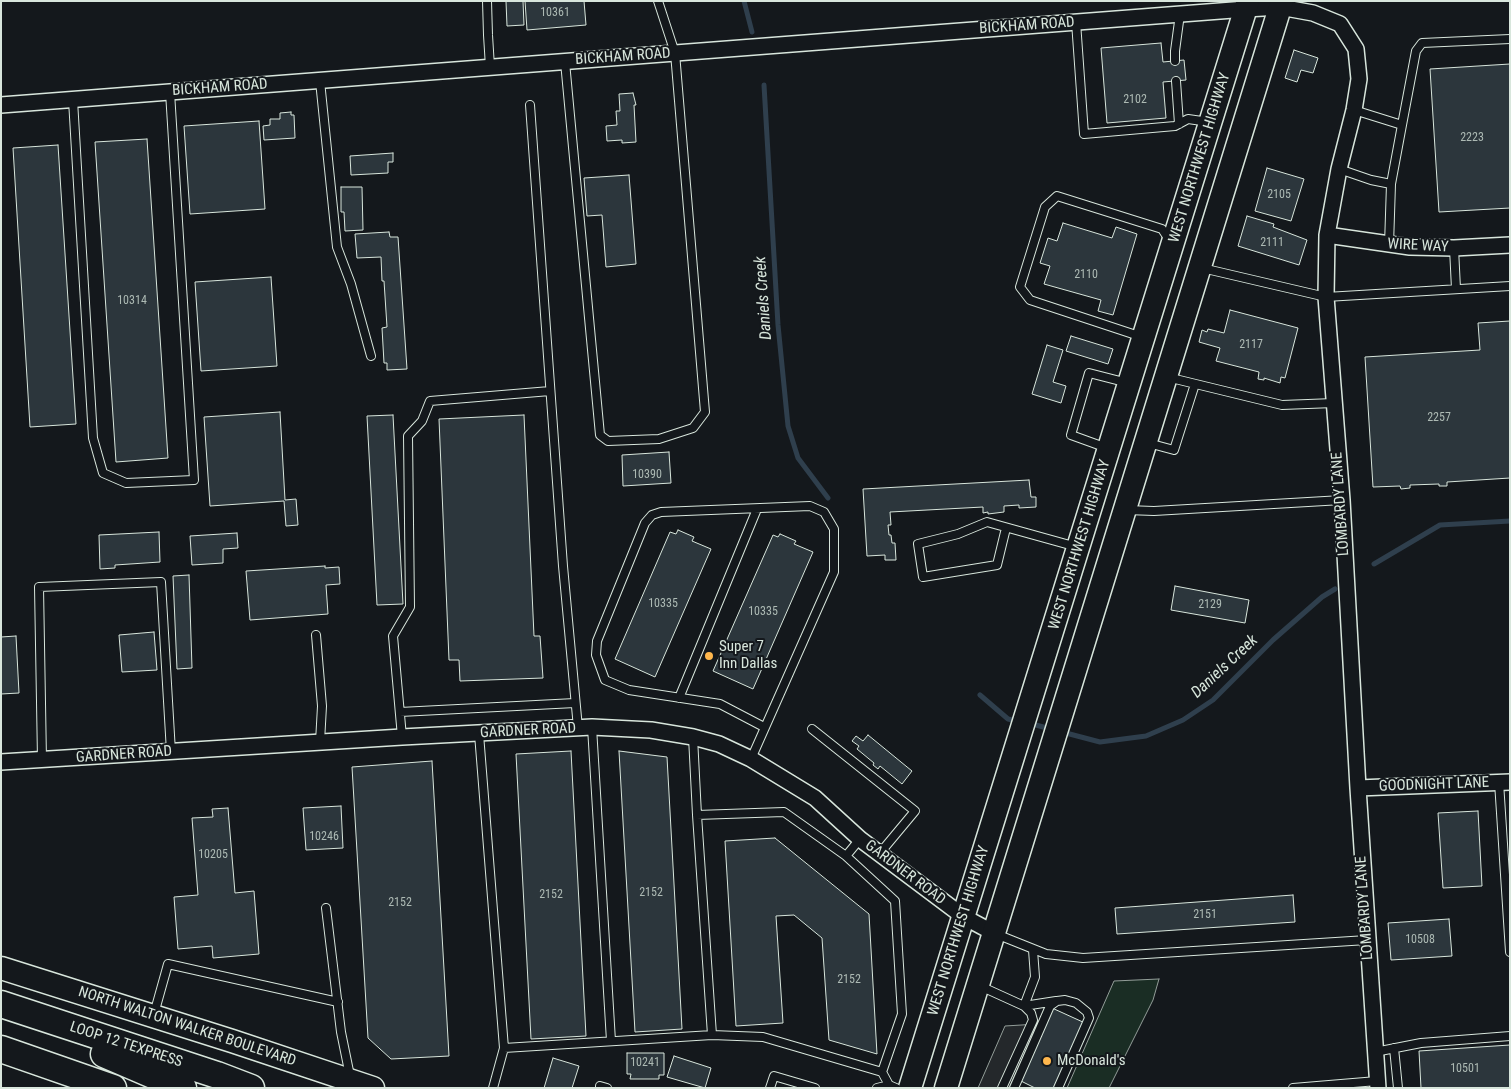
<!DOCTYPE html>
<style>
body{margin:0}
#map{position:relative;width:1511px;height:1089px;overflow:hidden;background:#14181c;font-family:"Roboto Condensed",sans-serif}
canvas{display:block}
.frame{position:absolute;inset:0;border:2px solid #d8e6dc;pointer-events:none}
</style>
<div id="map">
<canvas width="1511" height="1089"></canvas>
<div class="frame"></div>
</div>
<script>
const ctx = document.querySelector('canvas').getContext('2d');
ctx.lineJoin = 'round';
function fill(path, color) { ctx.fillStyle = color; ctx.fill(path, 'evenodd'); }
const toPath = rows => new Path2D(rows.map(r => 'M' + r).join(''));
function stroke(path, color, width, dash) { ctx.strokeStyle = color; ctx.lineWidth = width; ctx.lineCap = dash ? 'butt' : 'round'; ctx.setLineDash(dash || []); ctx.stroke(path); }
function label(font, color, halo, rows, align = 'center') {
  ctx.font = font + ' "Roboto Condensed",sans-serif'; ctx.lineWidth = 4; ctx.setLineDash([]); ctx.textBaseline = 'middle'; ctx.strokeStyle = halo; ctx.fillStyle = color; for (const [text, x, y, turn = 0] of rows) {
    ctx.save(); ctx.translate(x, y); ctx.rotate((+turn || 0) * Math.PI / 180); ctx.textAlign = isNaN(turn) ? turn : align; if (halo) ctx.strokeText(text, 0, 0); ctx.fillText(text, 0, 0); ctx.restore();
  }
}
const green = toPath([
 [1159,979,1153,1000,1109,1088,1067,1088,1114,981,1159,979]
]);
const parking = toPath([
 [1038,1024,1009,1088,978,1088,1005,1026,1038,1024]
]);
const stream = toPath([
 [744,1,752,32],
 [764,85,778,325,788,426,798,458,828,498],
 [1374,564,1440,525,1510,521],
 [980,695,1008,719,1017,721],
 [1028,723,1051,729],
 [1062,732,1100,742,1146,736,1183,720,1213,700,1273,640,1322,597,1335,589]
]);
const building = toPath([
 [506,1,523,1,524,25,507,26,506,1],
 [525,1,584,1,586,25,527,30,525,1],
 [1161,43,1163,62,1184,60,1186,80,1163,82,1166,118,1107,123,1101,48,1161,43],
 [1294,50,1318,58,1313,73,1301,70,1297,82,1285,78,1294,50],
 [1510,64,1510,208,1439,212,1430,69,1510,64],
 [633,93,636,105,634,105,636,142,622,143,622,140,607,141,606,126,617,125,616,111,620,111,619,94,633,93],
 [291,112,291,115,294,115,295,138,264,140,263,126,270,125,270,119,280,119,280,113,291,112],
 [259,121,265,209,190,214,184,126,259,121],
 [147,139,168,458,116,462,95,142,147,139],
 [58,145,76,424,30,427,13,148,58,145],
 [393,153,393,162,388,162,388,173,351,175,350,156,393,153],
 [1267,168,1304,179,1291,221,1255,211,1267,168],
 [629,175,636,264,606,267,602,215,587,216,584,178,629,175],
 [341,187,362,187,363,230,345,231,344,212,341,212,341,187],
 [1247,216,1274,224,1273,227,1307,240,1299,265,1238,246,1247,216],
 [1063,223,1112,238,1116,227,1137,234,1113,315,1098,311,1101,300,1044,284,1050,266,1040,263,1048,238,1057,241,1063,223],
 [389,232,390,237,398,237,407,369,387,370,387,363,384,363,382,328,387,327,384,281,382,281,381,257,357,258,355,234,389,232],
 [271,277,277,366,201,371,195,282,271,277],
 [1230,310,1298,328,1285,378,1281,377,1280,383,1264,378,1264,380,1258,379,1259,372,1216,361,1220,348,1199,342,1202,330,1207,332,1208,329,1224,333,1230,310],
 [1510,321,1510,478,1447,482,1447,486,1439,486,1439,484,1410,485,1410,488,1401,489,1400,486,1373,487,1365,357,1480,350,1478,323,1510,321],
 [1071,336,1113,349,1108,364,1066,351,1071,336],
 [1047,345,1063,350,1053,382,1066,386,1061,403,1032,394,1047,345],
 [280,412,285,500,296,499,298,525,286,526,284,501,210,506,204,417,280,412],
 [393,415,403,604,377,605,367,416,393,415],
 [524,415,534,636,540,636,543,678,460,681,459,660,449,660,439,419,524,415],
 [669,452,671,483,623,486,622,455,669,452],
 [1029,480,1031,497,1036,497,1036,507,1019,508,1019,505,1004,506,1004,512,988,514,988,512,983,513,983,507,890,512,891,525,888,525,889,535,891,535,892,543,895,543,896,560,885,560,885,555,867,556,863,489,1029,480],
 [678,530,694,537,692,541,711,549,655,677,615,659,670,532,676,534,678,530],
 [159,532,160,562,115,565,115,568,100,569,99,535,159,532],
 [237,533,238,548,223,549,223,563,192,565,190,536,237,533],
 [780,534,796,541,794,544,813,552,753,689,713,671,773,535,778,537,780,534],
 [325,566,325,568,339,567,340,584,326,585,328,614,250,620,246,571,325,566],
 [189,575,192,668,177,669,173,576,189,575],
 [1175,586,1249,600,1245,623,1171,610,1175,586],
 [154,632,157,670,122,672,119,635,154,632],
 [16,636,19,693,1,694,1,637,16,636],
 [868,735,912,771,902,784,880,766,878,769,873,765,874,763,857,749,859,746,852,741,856,736,863,741,868,735],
 [571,751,586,1036,531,1039,516,754,571,751],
 [619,751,667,757,682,1029,635,1032,619,751],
 [432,761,449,1056,391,1059,368,1038,352,767,432,761],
 [341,806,343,848,306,850,303,808,341,806],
 [228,808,235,893,254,891,259,954,213,958,212,946,178,949,174,897,198,895,192,818,213,817,212,809,228,808],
 [1478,811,1482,886,1443,888,1438,813,1478,811],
 [775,838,869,914,877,1054,829,1040,822,938,794,915,776,916,783,1023,736,1026,725,841,775,838],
 [1293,895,1295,922,1117,934,1115,908,1293,895],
 [1449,919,1452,956,1391,960,1388,923,1449,919],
 [1052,1008,1085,1023,1055,1088,1035,1088,1019,1080,1052,1008],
 [1510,1045,1510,1088,1421,1088,1419,1051,1510,1045],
 [627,1053,664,1053,664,1075,659,1075,659,1079,630,1079,631,1074,627,1074,627,1053],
 [674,1056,711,1068,705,1088,667,1077,674,1056],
 [553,1058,579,1066,572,1088,544,1088,553,1058]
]);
const lane = toPath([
 [487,1,488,35,490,67],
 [1076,22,1084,134,1175,126,1188,119,1209,122],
 [1175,61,1175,51,1180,14],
 [565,62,600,435,608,441,659,439,693,428,705,412,675,53,658,1],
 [320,81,337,247,351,284,371,356],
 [1176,81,1179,124],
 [73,100,93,438,103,473,126,483,194,480,170,92],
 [530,105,563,566,578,728],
 [1354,110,1402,125,1391,184,1389,245],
 [1402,125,1416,51,1422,43,1510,39],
 [1339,169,1371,180,1391,184],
 [1454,248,1456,289],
 [1202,268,1326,297,1510,286],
 [1142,337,1030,300,1020,287,1045,207,1057,196,1162,229,1170,241],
 [1167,377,1282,405,1334,403],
 [1148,443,1174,450,1195,384],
 [1107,448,1071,435,1089,373,1128,383],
 [1126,510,1154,511,1342,500],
 [1006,528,997,565,923,577,918,544,958,534,987,522,1077,547],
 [316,635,322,706,320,742],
 [679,698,757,509],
 [400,712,575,703],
 [592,727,611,1041],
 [812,729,915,811,880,853],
 [479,734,504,1048],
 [402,737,393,636,410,607,408,436,422,421,430,401,550,391],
 [693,737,697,815,784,812,846,856],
 [751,759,834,572,834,529,824,512,810,506,661,512,652,515,645,523,597,641,596,655,605,680,629,690,720,704,764,727],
 [42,760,39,587,161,582,171,752],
 [1499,782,1510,952],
 [860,839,846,856,895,901,902,1014,882,1072,889,1085],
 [326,908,341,1032,350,1076],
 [996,934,1046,954,1083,958,1367,940],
 [1033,950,1035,977,1024,1006,1056,1001],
 [980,986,1024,1006,1031,1013,1033,1020,1002,1088],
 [154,1014,168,964,338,1002],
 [712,1035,763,1037,882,1072],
 [1394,1048,1398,1088],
 [1375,1052,1421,1043,1510,1036],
 [493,1088,504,1048,712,1035,697,815],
 [600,1088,600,1086,607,1088],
 [770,1088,774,1076,815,1088],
 [877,1088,889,1085,896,1088],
 [1014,1088,1050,1006,1057,1001,1065,1000,1076,1003,1087,1012,1089,1018,1058,1088],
 [1293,1088,1377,1081]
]);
const street = toPath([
 [1,105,1246,9,1280,7,1313,13,1340,24,1356,49,1359,79,1354,110,1339,169,1327,235,1326,297,1342,500,1358,788,1378,1088],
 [1327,235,1410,247,1454,248,1510,245],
 [1,762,402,737,592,727,651,730,693,737,719,744,751,759,815,798,860,839,964,917,994,933],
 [1358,788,1510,782]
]);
const primary = toPath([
 [1,968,232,1041,373,1088],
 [910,1088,1248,1],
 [946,1088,1282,1]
]);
const highway = toPath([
 [1,1004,217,1075,251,1088],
 [1,1049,113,1088],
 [104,1054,183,1088]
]);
const markers = [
 [709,656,5,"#ffb74d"],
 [1047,1061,5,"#ffb74d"]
];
const numberNames = [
 ["10361",555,13],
 ["2102",1135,100],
 ["2223",1472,138],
 ["2105",1279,195],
 ["2111",1272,243],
 ["2110",1086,275],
 ["10314",132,301],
 ["2117",1251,345],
 ["2257",1439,418],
 ["10390",647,475],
 ["10335",663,604],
 ["2129",1210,605],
 ["10335",763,612],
 ["10246",324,837],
 ["10205",213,855],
 ["2152",651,893],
 ["2152",551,895],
 ["2152",400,903],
 ["2151",1205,915],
 ["10508",1420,940],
 ["2152",849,980],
 ["10241",645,1063],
 ["10501",1465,1069]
];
const streetNames = [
 ["BICKHAM ROAD",1027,26,-4],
 ["BICKHAM ROAD",623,57,-4],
 ["BICKHAM ROAD",220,88,-4],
 ["WEST NORTHWEST HIGHWAY",1200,158,-73],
 ["WIRE WAY",1418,246,3],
 ["LOMBARDY LANE",1341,504,-94],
 ["WEST NORTHWEST HIGHWAY",1080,545,-73],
 ["GARDNER ROAD",528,731,-3],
 ["GARDNER ROAD",124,755,-4],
 ["GOODNIGHT LANE",1434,785,-2],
 ["GARDNER ROAD",905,873,37],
 ["LOMBARDY LANE",1365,908,-94],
 ["WEST NORTHWEST HIGHWAY",959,931,-73],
 ["NORTH WALTON WALKER BOULEVARD",187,1027,18],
 ["LOOP 12 TEXPRESS",126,1045,18]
];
const poiNames = [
 ["Super 7",719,647],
 ["Inn Dallas",719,664],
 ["McDonald's",1057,1061]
];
const waterNames = [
 ["Daniels Creek",764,298,-94],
 ["Daniels Creek",1225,667,-43]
];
fill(green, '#1a2d24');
stroke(green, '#939e99', 1);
fill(parking, '#24282b');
stroke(parking, '#939e99', 1);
stroke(stream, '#2f3f4d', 5);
fill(building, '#2c363c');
stroke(building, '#d8e6dc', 1);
stroke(lane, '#d8e6dc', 10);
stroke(street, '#d8e6dc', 18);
stroke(primary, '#d8e6dc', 25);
stroke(highway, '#d8e6dc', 29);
stroke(lane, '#14181c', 8);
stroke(street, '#14181c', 15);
stroke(primary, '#14181c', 22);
stroke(highway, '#14181c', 26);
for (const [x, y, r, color] of markers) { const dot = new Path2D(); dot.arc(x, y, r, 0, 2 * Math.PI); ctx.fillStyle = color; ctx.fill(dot); stroke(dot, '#14181c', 2); }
label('12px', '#adbab4', null, numberNames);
label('15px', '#d8e6dc', '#14181c', streetNames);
label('15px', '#d8e6dc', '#14181c', poiNames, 'left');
label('italic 16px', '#d8e6dc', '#14181c', waterNames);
</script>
